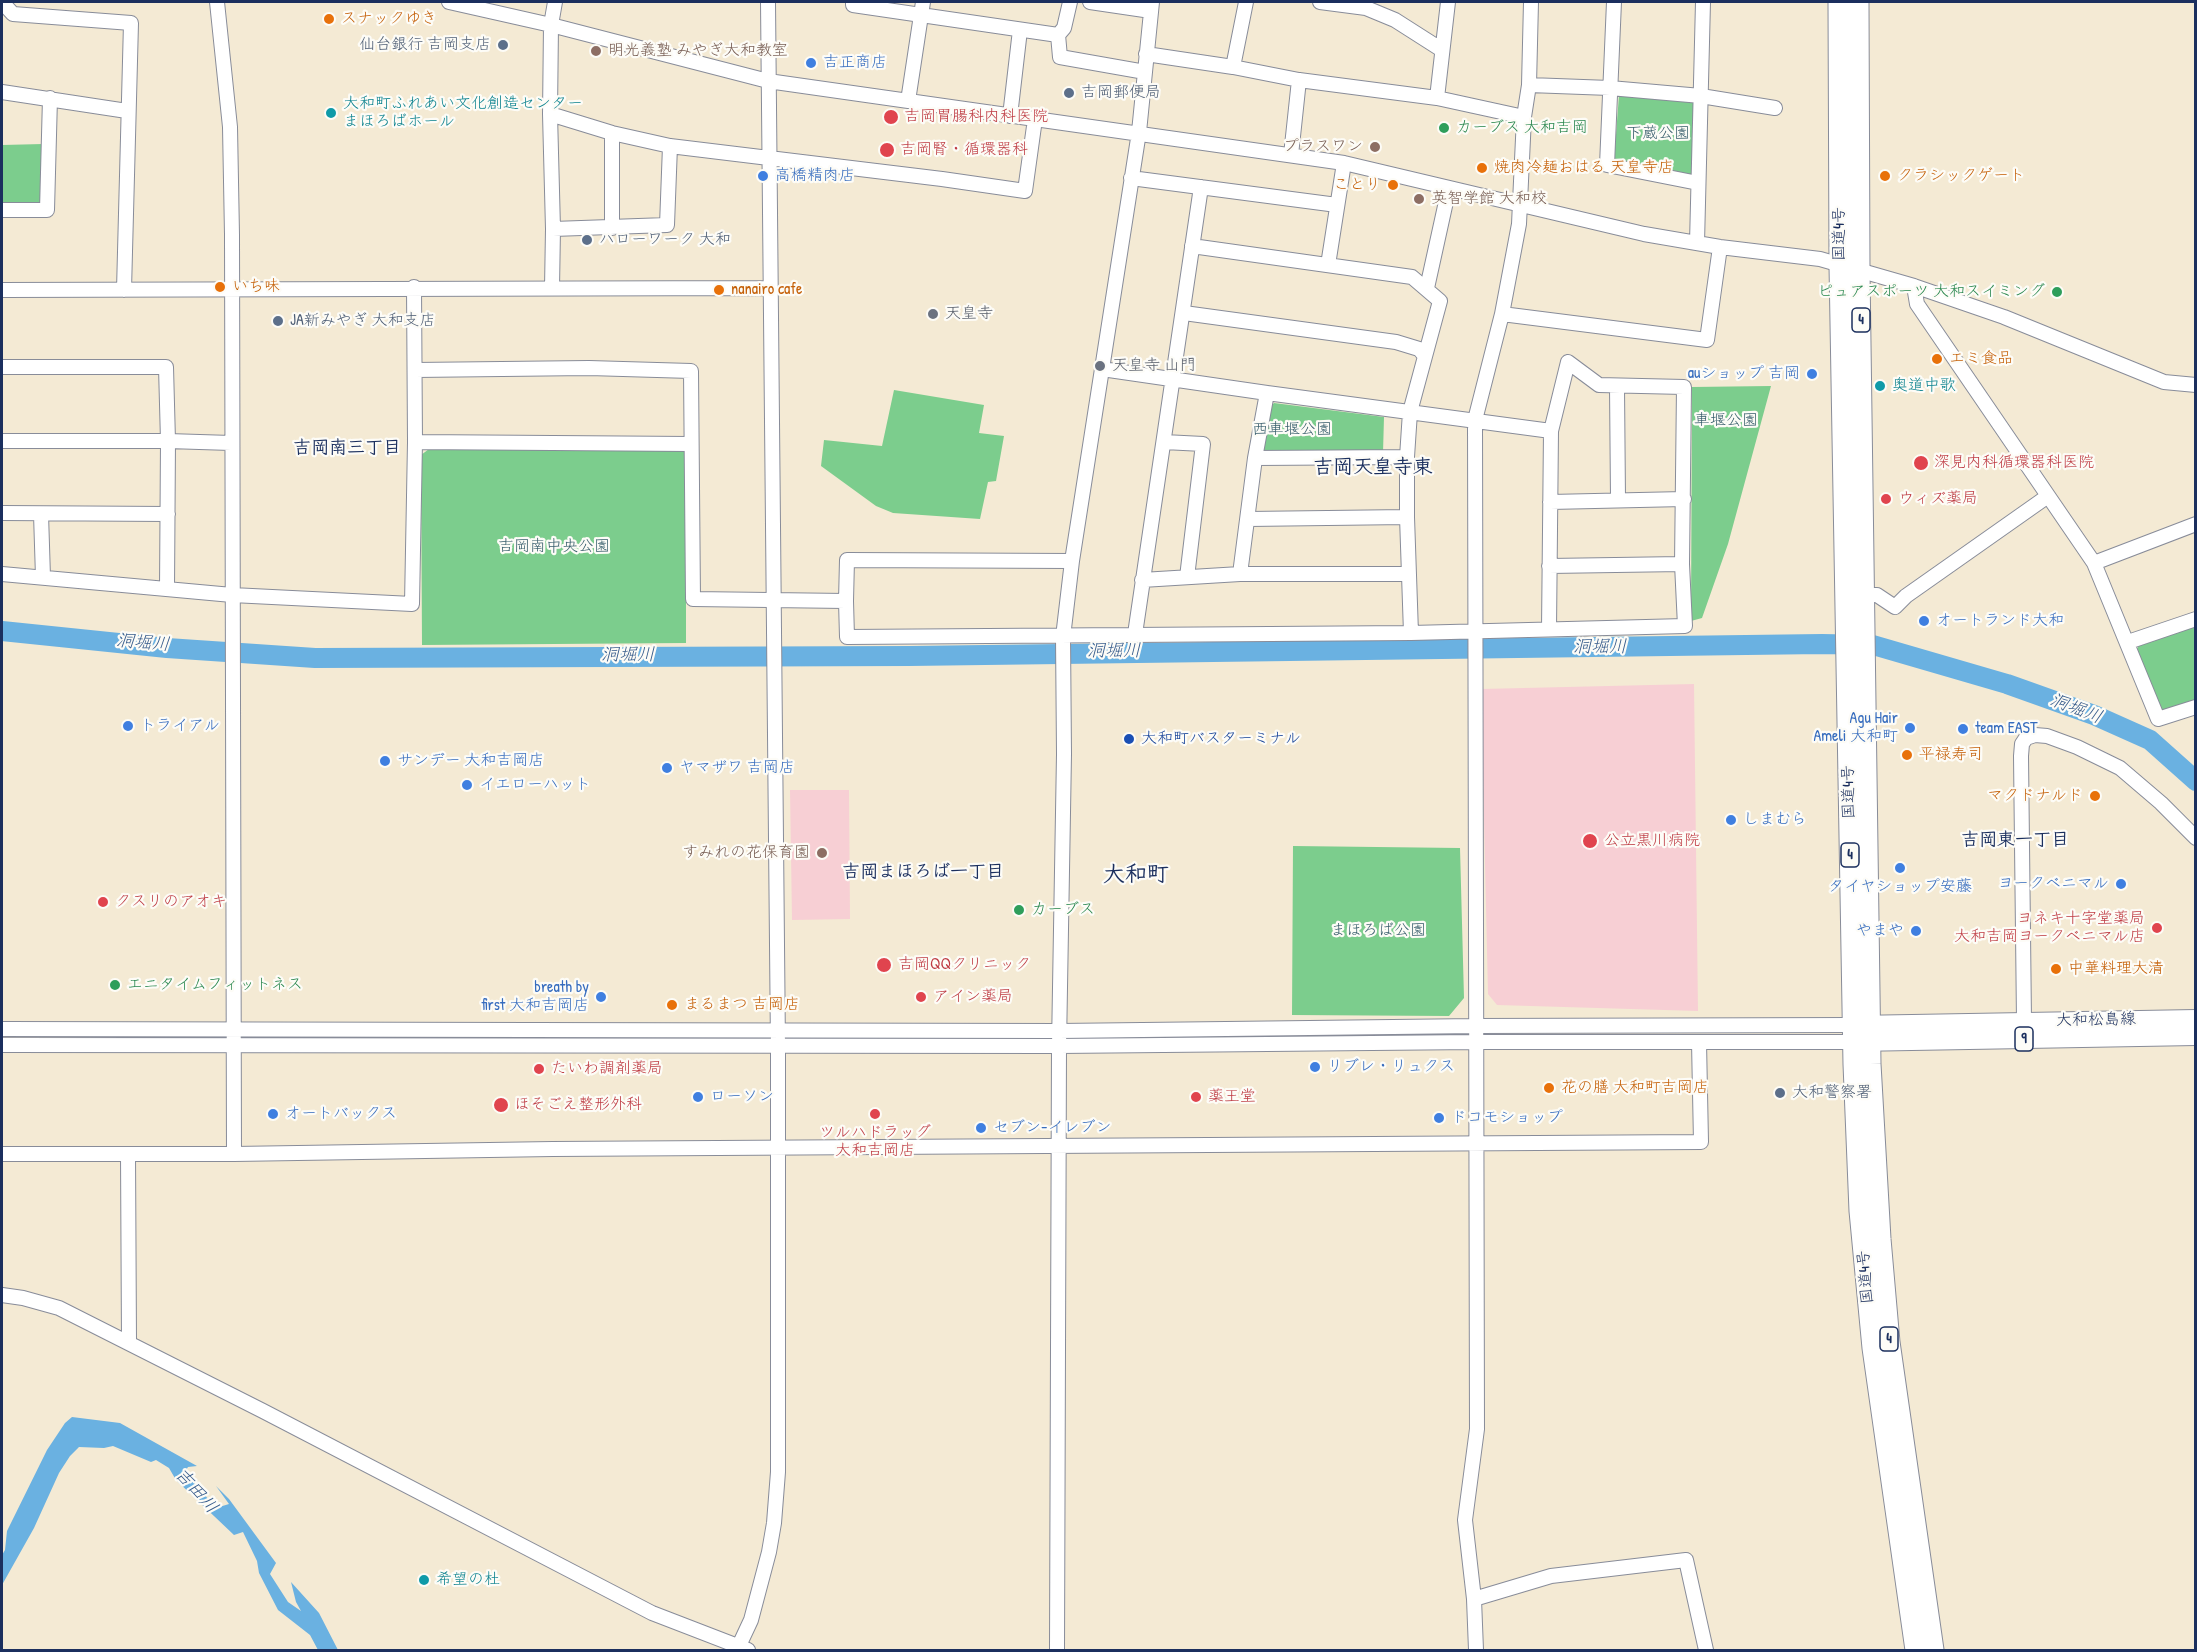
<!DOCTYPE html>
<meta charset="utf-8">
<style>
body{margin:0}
#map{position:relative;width:2197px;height:1652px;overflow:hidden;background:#f4ead4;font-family:"Patrick Hand",sans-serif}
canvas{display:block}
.frame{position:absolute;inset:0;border:3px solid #1b2f5e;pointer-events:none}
</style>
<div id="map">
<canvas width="2197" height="1652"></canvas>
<div class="frame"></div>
</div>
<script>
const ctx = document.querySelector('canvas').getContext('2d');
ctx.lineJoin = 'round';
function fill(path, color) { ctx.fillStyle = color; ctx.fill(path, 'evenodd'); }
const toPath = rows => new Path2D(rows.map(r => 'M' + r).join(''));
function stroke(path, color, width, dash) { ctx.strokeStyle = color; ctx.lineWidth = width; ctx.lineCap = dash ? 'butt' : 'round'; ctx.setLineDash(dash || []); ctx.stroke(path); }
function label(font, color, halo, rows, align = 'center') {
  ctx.font = font + ' "Patrick Hand","Klee One",sans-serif'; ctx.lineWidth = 4.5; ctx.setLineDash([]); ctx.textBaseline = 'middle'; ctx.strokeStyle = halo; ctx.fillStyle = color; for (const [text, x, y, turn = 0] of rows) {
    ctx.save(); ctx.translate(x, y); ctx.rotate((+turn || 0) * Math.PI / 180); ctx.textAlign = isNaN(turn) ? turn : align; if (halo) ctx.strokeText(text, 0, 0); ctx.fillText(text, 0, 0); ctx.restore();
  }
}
const built = toPath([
 [1694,684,1698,1011,1497,1005,1488,994,1481,689],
 [790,790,849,790,850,919,792,920]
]);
const green = toPath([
 [1619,95,1697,99,1693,178,1614,161],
 [43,144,43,206,2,205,2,145],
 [1771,386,1728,544,1702,618,1691,621,1692,387],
 [894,390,984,405,979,433,1004,436,996,481,988,482,980,519,893,513,876,506,821,466,824,440,882,446],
 [1274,403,1384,417,1383,453,1268,455,1262,449,1268,409],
 [681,448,686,454,686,643,422,645,421,455,429,449],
 [2195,625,2195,700,2163,710,2158,706,2137,649,2141,641],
 [1293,846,1460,848,1464,998,1449,1016,1292,1015]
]);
const water = toPath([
 [72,1417,120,1423,197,1466,188,1467,186,1470,190,1478,216,1508,229,1504,216,1486,229,1499,276,1563,270,1574,288,1602,301,1611,296,1602,291,1582,319,1613,338,1650,318,1650,310,1635,278,1610,259,1573,257,1561,243,1532,234,1535,176,1480,169,1468,156,1460,151,1462,113,1446,104,1448,79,1447,70,1456,59,1473,34,1528,2,1585,2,1555,5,1550,7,1531,47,1450,65,1423]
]);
const river = toPath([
 [2,631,167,648,315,658,909,656,1822,644,1873,645,2007,684,2094,715,2150,740,2196,781]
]);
const minor = toPath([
 [2,2,13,14,131,23,124,290],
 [217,2,230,127,232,235,234,1154],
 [449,2,551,25,768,81,1344,163,1644,234,1720,247,1820,259,1914,286,2004,317,2164,382,2196,385],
 [853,2,853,5,1058,35,1064,28,1070,2],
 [1090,2,1151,11],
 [1320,2,1366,8,1395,20,1442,50],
 [1614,2,1607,165,1698,183],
 [1058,35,1060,57,1145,72],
 [1146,54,1233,67,1299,80,1437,98,1524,117],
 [1233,67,1246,2],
 [1529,85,1610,88,1701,96,1775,108],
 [2,92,127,111],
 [1437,98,1448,2],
 [908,101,923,2],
 [550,114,612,133,670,146,942,179,1025,191,1035,119],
 [1010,116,1020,30],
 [612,133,612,228],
 [1291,155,1299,80],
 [1131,178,1337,205],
 [2,210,47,210,50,98],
 [553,229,667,225,670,146],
 [1697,243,1703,2],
 [1192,246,1412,277,1440,301,1410,412,1407,457,1407,517,1411,633],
 [1328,265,1344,163],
 [1914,286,1917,304,2094,563,2158,719,2196,707],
 [552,288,553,229,550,114,551,25,555,2],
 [1427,288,1449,188],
 [2,290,770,288],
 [1184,313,1396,342,1419,349,1424,355],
 [1502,314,1707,340,1720,247],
 [2,367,166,367,168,441,167,589],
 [1102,369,1267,393,1551,431],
 [415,370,589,368,691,371,693,599,846,601,847,560,1072,561],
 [1617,387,1618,499],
 [2,441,168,441,231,443],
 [415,442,690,444],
 [1164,442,1203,444,1187,577],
 [1255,458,1407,457],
 [1550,502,1684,499],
 [2,513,168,514],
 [41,514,43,577],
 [1248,519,1407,517],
 [2094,563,2196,524],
 [1549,566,1682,564],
 [2,574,232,595,412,604,415,442,414,287],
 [1240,574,1255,458,1267,393],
 [1142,580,1240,574,1409,574],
 [1864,595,1877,595,1895,607,1906,596,2048,496],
 [846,601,847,637,1411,633,1685,626,1682,564,1684,387,1599,385,1568,362,1551,431,1549,629],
 [1135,634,1201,187],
 [2128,642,2196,619],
 [2024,1021,2021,756,2022,744,2026,738,2035,735,2047,736,2077,747,2120,768,2161,803,2196,838],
 [2,1029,1059,1031,1476,1026,1853,1025],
 [2,1045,1059,1046,1476,1042,1853,1042],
 [2,1154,234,1154,553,1149,1701,1142,1699,1042],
 [128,1154,129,1342],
 [2,1295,23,1298,59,1308,263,1411,652,1613,748,1650],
 [1474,1599,1551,1576,1686,1560,1706,1650],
 [737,1650,751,1620,769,1552,774,1523,778,1472,778,1046,768,2],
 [1057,1650,1059,1046,1064,754,1063,637,1072,561,1139,132,1152,2],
 [1476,1650,1474,1599,1465,1520,1477,1429,1475,420,1502,314,1519,224,1524,117,1529,85,1531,2]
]);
const major = toPath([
 [1855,1025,2196,1019],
 [1855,1042,2196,1036]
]);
const highway = toPath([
 [1839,2,1840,266,1854,1064,1860,1211,1873,1348,1916,1650],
 [1858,2,1859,271,1870,1064,1880,1239,1889,1342,1933,1650]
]);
const markers = [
 [329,19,6,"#e8710a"],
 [503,45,6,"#5c6f8a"],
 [596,51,6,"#8d6e63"],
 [811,63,6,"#3f7fe0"],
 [1069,93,6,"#5c6f8a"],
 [331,113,6,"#0f9aa8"],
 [891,117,8,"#e0444e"],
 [1444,128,6,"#2e9e5b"],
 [1375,147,6,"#8d6e63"],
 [887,150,8,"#e0444e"],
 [1482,168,6,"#e8710a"],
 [763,176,6,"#3f7fe0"],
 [1885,176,6,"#e8710a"],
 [1393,185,6,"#e8710a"],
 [1419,199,6,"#8d6e63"],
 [587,240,6,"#5c6f8a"],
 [220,287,6,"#e8710a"],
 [719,290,6,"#e8710a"],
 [2057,292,6,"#2e9e5b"],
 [933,314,6,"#6b7280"],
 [278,321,6,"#5c6f8a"],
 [1937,359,6,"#e8710a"],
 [1100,366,6,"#6b7280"],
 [1812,374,6,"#3f7fe0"],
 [1880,386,6,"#0f9aa8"],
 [1921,463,8,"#e0444e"],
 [1886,499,6,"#e0444e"],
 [1924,621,6,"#3f7fe0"],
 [128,726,6,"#3f7fe0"],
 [1910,728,6,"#3f7fe0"],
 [1963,729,6,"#3f7fe0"],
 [1129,739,6,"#1a4fb4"],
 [1907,755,6,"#e8710a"],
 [385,761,6,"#3f7fe0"],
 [667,768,6,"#3f7fe0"],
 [467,785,6,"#3f7fe0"],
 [2095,796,6,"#e8710a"],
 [1731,820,6,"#3f7fe0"],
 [1590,841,8,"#e0444e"],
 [822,853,6,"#8d6e63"],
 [1900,868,6,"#3f7fe0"],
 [2121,884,6,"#3f7fe0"],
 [103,902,6,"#e0444e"],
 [1019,910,6,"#2e9e5b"],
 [2157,928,6,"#e0444e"],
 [1916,931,6,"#3f7fe0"],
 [884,965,8,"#e0444e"],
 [2056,969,6,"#e8710a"],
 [115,985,6,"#2e9e5b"],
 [601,997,6,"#3f7fe0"],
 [921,997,6,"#e0444e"],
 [672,1005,6,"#e8710a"],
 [1315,1067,6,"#3f7fe0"],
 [539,1069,6,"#e0444e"],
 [1549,1088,6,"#e8710a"],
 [1780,1093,6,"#5c6f8a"],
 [698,1097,6,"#3f7fe0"],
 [1196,1097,6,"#e0444e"],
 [501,1105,8,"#e0444e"],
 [273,1114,6,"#3f7fe0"],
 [875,1114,6,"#e0444e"],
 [1439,1118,6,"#3f7fe0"],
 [981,1128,6,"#3f7fe0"],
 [424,1580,6,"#0f9aa8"]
];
const shields = [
 [1861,320,18],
 [1850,855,18],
 [2024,1039,18],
 [1889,1339,18]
];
const shieldNames = [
 ["4",1861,320],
 ["4",1850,855],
 ["9",2024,1039],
 ["4",1889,1339]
];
const foodNames = [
 ["スナックゆき",341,19],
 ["焼肉冷麺おはる 天皇寺店",1494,168],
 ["クラシックゲート",1897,176],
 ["ことり",1381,185,"right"],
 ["いち味",232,287],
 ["nanairo cafe",731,290],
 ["エミ食品",1949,359],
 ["平禄寿司",1919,755],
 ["マクドナルド",2083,796,"right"],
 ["中華料理大清",2068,969],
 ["まるまつ 吉岡店",684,1005],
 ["花の膳 大和町吉岡店",1561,1088]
];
const serviceNames = [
 ["仙台銀行 吉岡支店",491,45,"right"],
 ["吉岡郵便局",1081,93],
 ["ハローワーク 大和",599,240],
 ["JA新みやぎ 大和支店",290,321],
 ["大和警察署",1792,1093]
];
const educationNames = [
 ["明光義塾 みやぎ大和教室",608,51],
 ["プラスワン",1363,147,"right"],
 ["英智学館 大和校",1431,199],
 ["すみれの花保育園",810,853,"right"]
];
const shopNames = [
 ["吉正商店",823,63],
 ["高橋精肉店",775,176],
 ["auショップ 吉岡",1800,374,"right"],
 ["オートランド大和",1936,621],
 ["Agu Hair",1898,719,"right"],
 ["Ameli 大和町",1898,737,"right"],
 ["トライアル",140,726],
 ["team EAST",1975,729],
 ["サンデー 大和吉岡店",397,761],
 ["ヤマザワ 吉岡店",679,768],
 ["イエローハット",479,785],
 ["しまむら",1743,820],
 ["ヨークベニマル",2109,884,"right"],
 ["タイヤショップ安藤",1900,887,"center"],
 ["やまや",1904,931,"right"],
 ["breath by",589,988,"right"],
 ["first 大和吉岡店",589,1006,"right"],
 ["リブレ・リュクス",1327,1067],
 ["ローソン",710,1097],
 ["オートバックス",285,1114],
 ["ドコモショップ",1451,1118],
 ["セブン-イレブン",993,1128]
];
const cultureNames = [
 ["大和町ふれあい文化創造センター",343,104],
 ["まほろばホール",343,122],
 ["奥道中歌",1892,386],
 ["希望の杜",436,1580]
];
const healthNames = [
 ["吉岡胃腸科内科医院",904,117],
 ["吉岡腎・循環器科",900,150],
 ["深見内科循環器科医院",1934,463],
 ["ウィズ薬局",1898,499],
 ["公立黒川病院",1604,841],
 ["クスリのアオキ",115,902],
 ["ヨネキ十字堂薬局",2145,919,"right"],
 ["大和吉岡ヨークベニマル店",2145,937,"right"],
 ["吉岡QQクリニック",898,965],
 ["アイン薬局",933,997],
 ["たいわ調剤薬局",551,1069],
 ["薬王堂",1208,1097],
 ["ほそごえ整形外科",514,1105],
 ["ツルハドラッグ",875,1133,"center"],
 ["大和吉岡店",875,1151,"center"]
];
const leisureNames = [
 ["カーブス 大和吉岡",1456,128],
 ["ピュアスポーツ 大和スイミング",2045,292,"right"],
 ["カーブス",1031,910],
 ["エニタイムフィットネス",127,985]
];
const parkNames = [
 ["下蔵公園",1658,134],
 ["車堰公園",1726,421],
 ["西車堰公園",1292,430],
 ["吉岡南中央公園",554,547],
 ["まほろば公園",1378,931]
];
const streetNames = [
 ["国道4号",1840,234,-90],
 ["国道4号",1849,792,-91],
 ["大和松島線",2096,1020,-1],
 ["国道4号",1866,1277,-95]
];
const worshipNames = [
 ["天皇寺",945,314],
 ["天皇寺 山門",1112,366]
];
const transitNames = [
 ["大和町バスターミナル",1141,739]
];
const neighbourhoodNames = [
 ["吉岡南三丁目",347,448],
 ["吉岡東一丁目",2015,840],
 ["吉岡まほろば一丁目",923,872]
];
const waterNames = [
 ["洞堀川",143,643,5],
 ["洞堀川",1600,647],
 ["洞堀川",1114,651],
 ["洞堀川",628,655],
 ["洞堀川",2076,709,21],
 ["吉田川",196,1491,48]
];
const quarterNames = [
 ["吉岡天皇寺東",1373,468]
];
const districtNames = [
 ["大和町",1136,875]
];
fill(built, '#f7cfd4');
fill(green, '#7ccd8d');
fill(water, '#6ab1e1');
stroke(river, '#6ab1e1', 20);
stroke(minor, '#888c99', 16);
stroke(major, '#888c99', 20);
stroke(highway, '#888c99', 23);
stroke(minor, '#fff', 14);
stroke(major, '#fff', 18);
stroke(highway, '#fff', 21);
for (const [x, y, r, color] of markers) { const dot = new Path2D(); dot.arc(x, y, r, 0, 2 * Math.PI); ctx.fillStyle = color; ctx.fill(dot); stroke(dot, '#fdfcf7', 2); }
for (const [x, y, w] of shields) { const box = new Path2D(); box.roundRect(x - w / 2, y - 12, w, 24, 4.5); ctx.fillStyle = '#fdfcf7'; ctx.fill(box); stroke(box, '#1b2f5e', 1.5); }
label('bold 15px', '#1b2f5e', null, shieldNames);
label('16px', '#c56008', '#fdfcf7', foodNames, 'left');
label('16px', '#4e5e75', '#fdfcf7', serviceNames, 'left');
label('16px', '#785e54', '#fdfcf7', educationNames, 'left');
label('16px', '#366cbe', '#fdfcf7', shopNames, 'left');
label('16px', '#0d838f', '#fdfcf7', cultureNames, 'left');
label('16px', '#be3a42', '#fdfcf7', healthNames, 'left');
label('16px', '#27864d', '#fdfcf7', leisureNames, 'left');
label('16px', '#385e6c', '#fdfcf7', parkNames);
label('16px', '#1b2f5e', '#fdfcf7', streetNames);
label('16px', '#5b616d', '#fdfcf7', worshipNames, 'left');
label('16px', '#164399', '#fdfcf7', transitNames, 'left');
label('bold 18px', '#1b2f5e', '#fdfcf7', neighbourhoodNames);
label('italic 18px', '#375c8c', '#fdfcf7', waterNames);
label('bold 20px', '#1b2f5e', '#fdfcf7', quarterNames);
label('bold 22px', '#1b2f5e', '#fdfcf7', districtNames);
</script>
